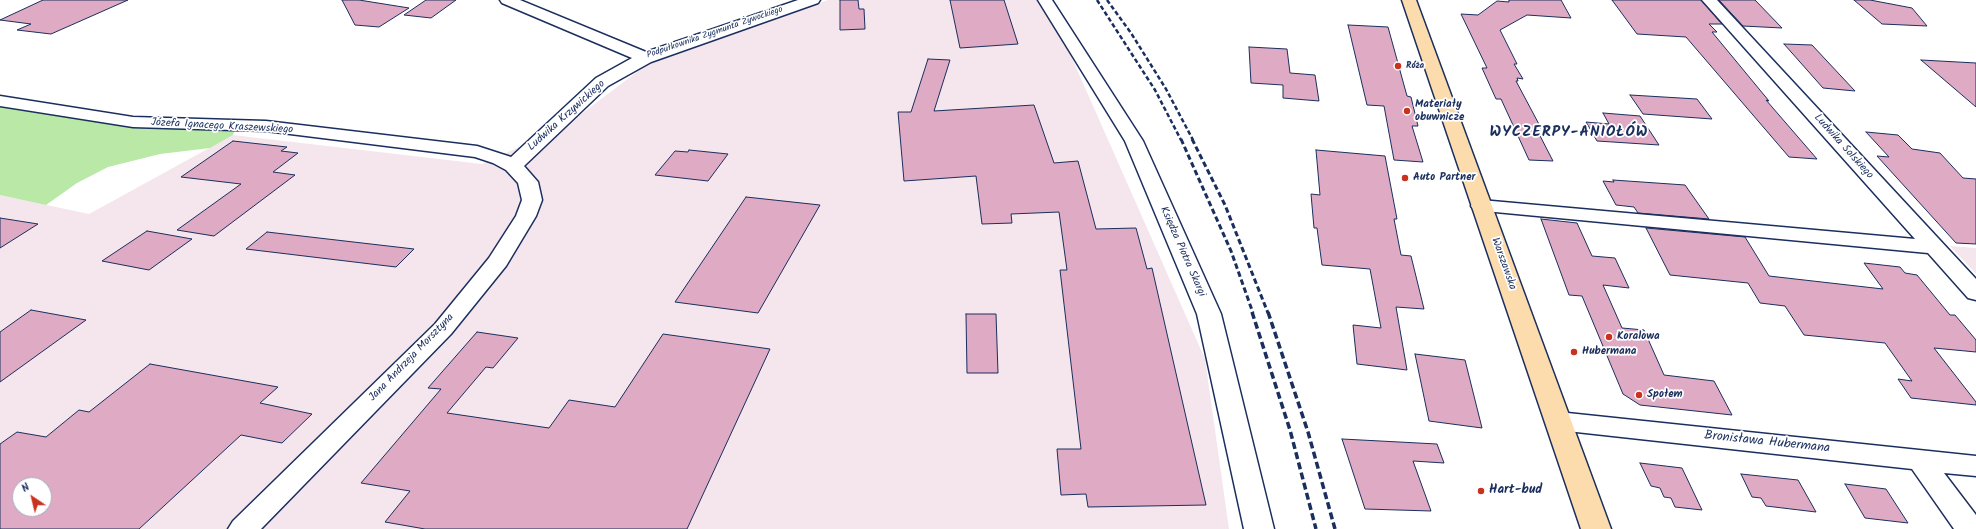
<!DOCTYPE html>
<meta charset="utf-8">
<style>
body{margin:0}
#map{position:relative;width:1976px;height:529px;overflow:hidden;background:#fff;font-family:Kalam,sans-serif}
canvas{display:block}
.north{position:absolute;left:12px;top:477px;width:40px;height:40px;box-sizing:border-box;background:#fff;border:1px solid #a4acbf;border-radius:50%;rotate:325deg;font-size:11px;font-weight:700;line-height:16px;text-align:center;color:#1b2f5e}
.north::after{content:'';display:block;margin:auto;width:14px;height:18px;background:#c8321e;clip-path:polygon(50% 0,100% 100%,50% 72%,0 100%)}
</style>
<div id="map">
<canvas width="1976" height="529"></canvas>
<div class="north">N</div>
</div>
<script>
const ctx = document.querySelector('canvas').getContext('2d');
ctx.lineJoin = 'round';
function fill(path, color) { ctx.fillStyle = color; ctx.fill(path, 'evenodd'); }
const toPath = rows => new Path2D(rows.map(r => 'M' + r).join(''));
function stroke(path, color, width, dash) { ctx.strokeStyle = color; ctx.lineWidth = width; ctx.lineCap = dash ? 'butt' : 'round'; ctx.setLineDash(dash || []); ctx.stroke(path); }
function label(font, color, halo, rows, align = 'center') {
  ctx.font = font + ' Kalam,sans-serif'; ctx.lineWidth = 3.5; ctx.setLineDash([]); ctx.textBaseline = 'middle'; ctx.strokeStyle = halo; ctx.fillStyle = color; for (const [text, x, y, turn = 0] of rows) {
    ctx.save(); ctx.translate(x, y); ctx.rotate((+turn || 0) * Math.PI / 180); ctx.textAlign = isNaN(turn) ? turn : align; if (halo) ctx.strokeText(text, 0, 0); ctx.fillText(text, 0, 0); ctx.restore();
  }
}
const built = toPath([
 [828,0,1042,0,1052,13,1205,359,1229,529,0,529,0,195,89,214,233,135,482,164,567,125,650,62],
 [20,485,44,485,44,509,20,509],
 [1950,246,1976,248,1976,274]
]);
const green = toPath([
 [0,101,133,122,236,126,233,135,210,148,160,154,108,167,77,183,46,205,0,195]
]);
const building = toPath([
 [43,0,128,0,51,34,17,30,31,24,0,20,43,0],
 [342,0,359,0,409,8,379,27,355,25,342,0],
 [426,0,456,0,431,18,404,15,426,0],
 [840,0,858,0,859,9,864,9,865,29,840,30,840,0],
 [950,0,1004,0,1018,44,960,48,950,0],
 [1509,0,1561,0,1571,18,1527,15,1500,30,1517,64,1514,64,1523,79,1517,78,1518,81,1516,81,1541,128,1536,128,1553,161,1529,160,1501,99,1496,99,1482,68,1487,68,1461,14,1478,15,1497,1,1509,2,1509,0],
 [1612,0,1701,0,1722,24,1709,24,1717,32,1712,32,1769,101,1766,100,1817,159,1789,157,1686,37,1637,34,1612,0],
 [1719,0,1755,0,1782,28,1743,26,1719,0],
 [1854,0,1870,0,1912,8,1927,26,1882,24,1854,0],
 [1348,25,1388,27,1407,96,1411,97,1418,126,1412,126,1423,162,1394,160,1384,106,1367,105,1348,25],
 [1784,44,1812,45,1855,91,1823,88,1784,44],
 [1249,47,1287,49,1290,73,1315,75,1319,101,1283,98,1283,85,1251,83,1249,47],
 [928,59,950,60,934,111,1034,105,1054,163,1078,161,1096,229,1136,228,1147,269,1152,268,1206,505,1088,507,1086,494,1061,495,1057,449,1081,449,1060,270,1067,270,1059,212,1011,214,1012,223,982,224,976,176,904,181,898,112,911,112,928,59],
 [1921,60,1976,63,1976,107,1921,60],
 [1630,95,1697,99,1712,119,1643,114,1630,95],
 [1603,113,1640,116,1659,145,1597,141,1586,122,1609,124,1603,113],
 [1866,132,1898,135,1912,149,1940,153,1963,178,1976,179,1976,244,1956,243,1877,156,1889,157,1866,132],
 [233,141,287,147,281,151,298,153,273,172,295,175,214,236,177,230,241,184,181,177,233,141],
 [689,150,728,154,708,181,655,175,675,151,688,152,689,150],
 [1316,150,1385,156,1397,219,1394,219,1401,255,1411,256,1424,309,1396,307,1407,370,1357,364,1353,325,1381,328,1370,269,1322,265,1317,228,1314,228,1311,194,1320,195,1316,150],
 [1613,180,1685,185,1709,219,1638,213,1634,207,1616,205,1603,181,1614,182,1613,180],
 [746,197,820,205,758,313,675,302,746,197],
 [0,218,38,224,0,248,0,218],
 [1541,219,1577,223,1592,256,1615,258,1629,288,1603,285,1622,328,1644,330,1664,375,1714,381,1732,415,1640,405,1623,394,1582,296,1569,295,1541,219],
 [1646,228,1745,237,1769,276,1883,289,1864,263,1900,267,1905,273,1917,275,1950,315,1955,315,1976,340,1976,352,1934,348,1976,402,1976,405,1911,398,1898,379,1912,381,1885,343,1804,335,1785,306,1760,303,1748,283,1670,275,1646,228],
 [147,231,192,239,149,270,102,261,147,231],
 [267,232,414,249,396,267,246,249,267,232],
 [31,310,86,320,0,382,0,332,31,310],
 [966,314,996,314,998,373,967,373,966,314],
 [477,332,518,338,493,368,486,367,447,413,549,428,569,400,615,407,663,334,770,349,687,529,425,529,385,522,410,491,361,483,441,389,428,388,477,332],
 [1415,354,1465,360,1482,428,1429,421,1415,354],
 [150,364,278,387,260,403,312,414,282,443,241,435,139,529,0,529,0,444,17,432,46,437,79,410,89,412,150,364],
 [20,485,44,485,44,509,20,509,20,485],
 [1342,439,1437,444,1444,463,1413,461,1431,511,1365,509,1342,439],
 [1640,463,1682,468,1702,510,1675,507,1671,498,1664,497,1660,488,1651,486,1640,463],
 [1741,474,1798,480,1816,512,1766,506,1761,498,1752,497,1741,474],
 [1845,484,1886,489,1908,523,1865,518,1845,484]
]);
const minor = toPath([
 [500,0,520,0,646,52,798,0,820,0,818,3,651,62,608,86,524,166,538,182,542,200,536,216,506,266,451,334,261,529,228,529,233,521,435,324,489,258,516,216,522,200,518,183,506,170,493,163,475,157,266,131,133,127,0,106,0,96,133,117,266,121,477,146,511,157,596,78,632,58,502,3,500,0],
 [1038,0,1052,0,1143,141,1221,314,1274,529,1244,529,1197,314,1125,141,1038,0],
 [1702,0,1717,0,1976,279,1976,300,1968,298,1928,253,1474,210,1471,206,1474,202,1481,200,1915,239,1702,0],
 [1558,412,1976,456,1976,476,1944,473,1976,515,1976,529,1954,529,1912,469,1558,430,1549,428,1545,421,1549,414,1558,412]
]);
const major = toPath([
 [1402,0,1416,0,1611,529,1581,529,1402,0]
]);
const railFar2 = toPath([
 [1097,0,1155,90,1181,140],
 [1107,0,1131,33,1166,89,1193,140]
]);
const railFar1 = toPath([
 [1181,139,1231,251,1253,313],
 [1192,139,1225,205,1268,313]
]);
const rail = toPath([
 [1252,312,1290,430,1316,529],
 [1268,312,1308,432,1335,529]
]);
const markers = [
 [1398,66,4,"#c8321e"],
 [1407,111,4,"#c8321e"],
 [1405,178,4,"#c8321e"],
 [1609,337,4,"#c8321e"],
 [1574,352,4,"#c8321e"],
 [1639,395,4,"#c8321e"],
 [1481,491,4,"#c8321e"]
];
const farStreetnames = [
 ["Podpułkownika Zygmunta Żywockiego",715,33,-19]
];
const farPoinames = [
 ["Róża",1406,66]
];
const poiNames = [
 ["Materiały",1415,105],
 ["obuwnicze",1415,118],
 ["Auto Partner",1413,178],
 ["Koralowa",1617,337],
 ["Hubermana",1582,352],
 ["Społem",1647,395]
];
const streetNames = [
 ["Ludwika Krzywickiego",567,116,-42],
 ["Józefa Ignacego Kraszewskiego",222,127,3],
 ["Ludwika Solskiego",1843,147,48],
 ["Księdza Piotra Skargi",1182,252,66],
 ["Warszawska",1503,264,70],
 ["Jana Andrzeja Morsztyna",412,358,-46]
];
const nearStreetnames = [
 ["Bronisława Hubermana",1767,443,6]
];
const nearPoinames = [
 ["Hart-bud",1489,491]
];
const districtNames = [
 ["WYCZERPY-ANIOŁÓW",1569,133]
];
fill(built, '#f5e6ed');
fill(green, '#b9e8a7');
fill(building, '#dfaac3');
stroke(building, '#1b2f5e', 1);
stroke(minor, '#1b2f5e', 3);
stroke(major, '#1b2f5e', 3);
fill(minor, '#fff');
fill(major, '#fcdcac');
stroke(railFar2, '#1b2f5e', 2.5, [4.5, 2.5]);
stroke(railFar1, '#1b2f5e', 3, [5.5, 3]);
stroke(rail, '#1b2f5e', 3.5, [7, 3.5]);
for (const [x, y, r, color] of markers) { const dot = new Path2D(); dot.arc(x, y, r, 0, 2 * Math.PI); ctx.fillStyle = color; ctx.fill(dot); stroke(dot, '#fff', 1.5); }
label('9px', '#1b2f5e', '#fff', farStreetnames);
label('bold 9px', '#1b2f5e', '#fff', farPoinames, 'left');
label('bold 11px', '#1b2f5e', '#fff', poiNames, 'left');
label('11px', '#1b2f5e', '#fff', streetNames);
label('13px', '#1b2f5e', '#fff', nearStreetnames);
label('bold 13px', '#1b2f5e', '#fff', nearPoinames, 'left');
ctx.letterSpacing = '1px';
label('bold 15px', '#1b2f5e', '#fff', districtNames);
ctx.letterSpacing = '0px';
</script>
